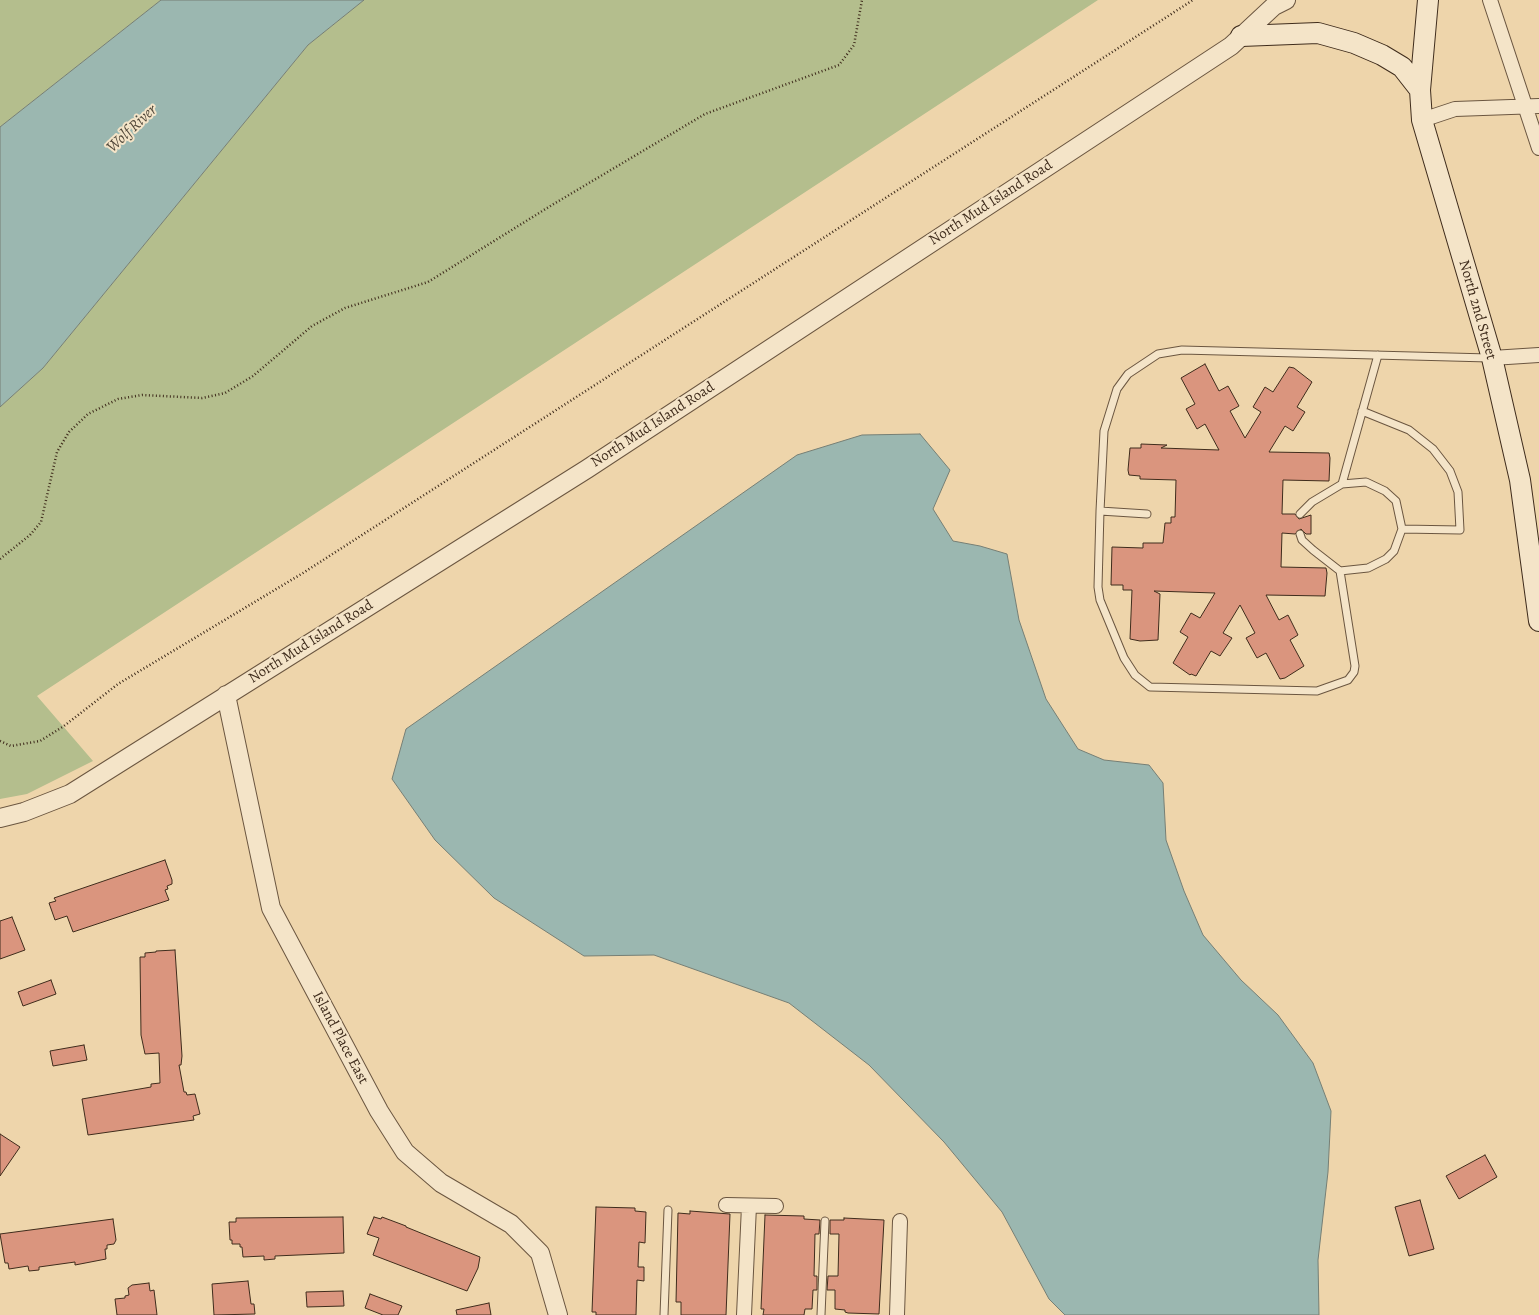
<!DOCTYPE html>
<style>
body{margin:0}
canvas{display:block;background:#eed5ab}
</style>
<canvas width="1539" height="1315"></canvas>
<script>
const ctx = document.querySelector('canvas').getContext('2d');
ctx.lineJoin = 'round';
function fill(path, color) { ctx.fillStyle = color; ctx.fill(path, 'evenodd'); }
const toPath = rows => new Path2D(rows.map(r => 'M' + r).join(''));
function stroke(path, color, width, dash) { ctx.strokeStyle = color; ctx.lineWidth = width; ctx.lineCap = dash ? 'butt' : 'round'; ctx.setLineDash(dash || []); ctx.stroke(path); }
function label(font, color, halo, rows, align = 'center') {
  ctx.font = font + ' Alegreya,serif'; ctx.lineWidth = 4; ctx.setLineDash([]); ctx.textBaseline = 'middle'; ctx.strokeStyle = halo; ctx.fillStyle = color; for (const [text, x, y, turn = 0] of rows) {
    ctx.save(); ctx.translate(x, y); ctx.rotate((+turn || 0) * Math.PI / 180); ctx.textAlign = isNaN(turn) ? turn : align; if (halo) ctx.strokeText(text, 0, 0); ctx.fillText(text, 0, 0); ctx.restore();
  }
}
const green = toPath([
 [0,0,161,0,0,127],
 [364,0,1098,0,37,696,93,761,27,794,0,799,0,407,43,368,308,45]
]);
const water = toPath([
 [161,0,364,0,308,45,43,368,0,407,0,127,161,0],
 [920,434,950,470,933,509,953,541,980,546,1007,554,1019,620,1046,699,1078,749,1104,760,1149,765,1163,783,1166,840,1184,891,1203,935,1241,980,1278,1015,1313,1063,1331,1111,1328,1172,1318,1260,1319,1315,1065,1315,1049,1299,1002,1212,944,1142,869,1065,789,1003,654,955,584,956,494,898,435,840,392,779,406,729,797,455,862,435,920,434]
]);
const building = toPath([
 [1205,364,1219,391,1228,386,1239,406,1230,411,1245,438,1261,412,1253,407,1265,387,1273,392,1289,367,1294,368,1312,382,1297,407,1305,412,1293,431,1285,426,1269,452,1329,453,1330,458,1329,481,1283,480,1282,514,1295,514,1299,519,1311,515,1311,534,1306,534,1301,529,1295,534,1282,533,1281,567,1326,568,1327,573,1325,596,1266,595,1279,620,1288,615,1298,635,1290,640,1304,666,1285,678,1280,679,1266,653,1257,658,1246,638,1255,633,1240,605,1223,633,1232,638,1220,656,1211,651,1196,676,1191,674,1190,675,1173,663,1188,637,1180,632,1191,613,1200,618,1215,593,1154,591,1160,594,1158,640,1140,641,1130,639,1132,590,1123,590,1123,585,1111,585,1112,547,1143,548,1143,543,1163,543,1165,523,1171,523,1171,517,1175,517,1176,480,1140,479,1140,476,1129,475,1128,470,1130,448,1141,448,1141,444,1167,445,1161,448,1219,450,1205,424,1197,429,1186,409,1195,404,1181,378,1205,364],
 [165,860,172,880,172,884,167,886,168,889,165,890,169,900,73,932,67,916,55,920,49,903,56,901,54,898,165,860],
 [12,917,25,950,0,959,0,921,12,917],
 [175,950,182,1056,181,1065,179,1065,184,1092,186,1092,187,1095,195,1094,200,1114,193,1116,194,1120,88,1135,82,1099,151,1087,151,1084,160,1083,159,1053,145,1054,141,1035,140,957,145,957,145,953,156,952,156,951,175,950],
 [51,980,56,994,23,1006,18,992,51,980],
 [84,1045,87,1060,53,1066,50,1051,84,1045],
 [0,1134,20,1147,0,1176,0,1134],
 [1485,1155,1497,1177,1459,1199,1446,1176,1485,1155],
 [1420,1200,1434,1249,1409,1256,1395,1207,1420,1200],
 [596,1207,635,1208,635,1211,646,1212,645,1243,639,1242,638,1267,644,1267,644,1281,637,1280,636,1315,596,1315,596,1312,592,1312,596,1207],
 [690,1211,730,1214,726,1315,681,1315,681,1302,676,1302,678,1213,690,1214,690,1211],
 [765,1215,804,1216,804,1219,820,1220,819,1234,815,1234,814,1276,817,1276,817,1290,813,1290,812,1309,805,1309,804,1315,763,1315,764,1309,761,1309,765,1215],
 [343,1217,344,1253,275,1256,275,1259,264,1260,264,1256,243,1257,242,1247,240,1247,240,1244,232,1244,232,1240,230,1240,229,1222,236,1222,236,1218,343,1217],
 [374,1217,381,1219,382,1217,406,1226,406,1227,480,1257,478,1268,467,1291,373,1255,379,1238,367,1234,374,1217],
 [844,1218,884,1220,879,1314,848,1313,845,1312,845,1310,835,1309,835,1290,827,1290,828,1276,838,1276,839,1234,830,1234,830,1220,844,1220,844,1218],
 [113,1219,116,1240,114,1244,107,1245,107,1249,105,1249,106,1259,75,1265,75,1262,39,1267,39,1270,29,1271,28,1266,9,1269,8,1263,5,1263,0,1234,113,1219],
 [248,1281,251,1304,254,1304,255,1314,214,1315,212,1284,248,1281],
 [149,1283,150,1291,154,1290,157,1315,117,1315,115,1299,125,1298,125,1296,129,1295,128,1288,132,1285,149,1283],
 [343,1291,344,1306,307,1307,306,1292,343,1291],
 [370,1294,402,1306,398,1315,383,1315,365,1308,370,1294],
 [489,1303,491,1315,457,1315,456,1310,489,1303]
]);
const path = toPath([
 [0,559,30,535,41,522,57,452,69,432,88,414,118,399,142,395,202,398,225,393,253,376,312,326,345,308,428,282,552,205,705,114,839,65,854,45,862,0],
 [0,741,11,746,40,741,64,726,118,684,303,573,1193,0]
]);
const service = toPath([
 [1342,484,1366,482,1385,491,1396,501,1402,529,1460,530,1458,492,1450,471,1433,449,1409,430,1362,411],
 [1100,511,1098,587,1100,600,1124,658,1135,675,1150,687,1317,691,1348,680,1354,672,1355,666,1340,571,1313,550,1302,540,1300,534],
 [1147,514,1100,511,1104,431,1117,389,1128,374,1158,354,1182,350,1489,358],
 [1300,514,1312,502,1342,484,1378,355],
 [1340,571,1368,568,1386,559,1394,551,1402,529],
 [664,1315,668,1210],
 [821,1315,825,1221]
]);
const minor = toPath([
 [1490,0,1539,148],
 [1422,120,1455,109,1539,106],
 [1492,358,1539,355],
 [726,1205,776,1206],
 [744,1315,749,1206],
 [897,1315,900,1221]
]);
const tertiary = toPath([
 [226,695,271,908,379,1111,405,1152,441,1183,511,1224,540,1253,558,1315],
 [0,818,24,812,70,794,587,469,1231,46,1274,6,1286,0]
]);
const secondary = toPath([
 [1428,0,1420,90,1422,120,1492,358,1520,480,1539,621],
 [1241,36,1318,33,1354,43,1382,55,1402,67,1420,90]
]);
const streetNames = [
 ["North Mud Island Road",991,203,-33],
 ["North 2nd Street",1477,310,74],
 ["North Mud Island Road",653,425,-33],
 ["North Mud Island Road",311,642,-32],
 ["Island Place East",340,1038,62]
];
const waterNames = [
 ["Wolf River",132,129,-43]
];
fill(green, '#b4be8d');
fill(water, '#9bb7b0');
stroke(water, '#767f75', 1);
fill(building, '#da957e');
stroke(building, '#3f2c1c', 1);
stroke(service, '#6b5640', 9);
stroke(minor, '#6b5640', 16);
stroke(tertiary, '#6b5640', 20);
stroke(secondary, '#3f2c1c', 22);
stroke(path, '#3f2c1c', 2.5, [1, 2.5]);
stroke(service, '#f4e4c8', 7);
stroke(minor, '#f4e4c8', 14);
stroke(tertiary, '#f4e4c8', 18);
stroke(secondary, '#f4e4c8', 20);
label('15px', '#3f2c1c', '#f4e4c8', streetNames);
label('italic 16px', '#51483a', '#f4e4c8', waterNames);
</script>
